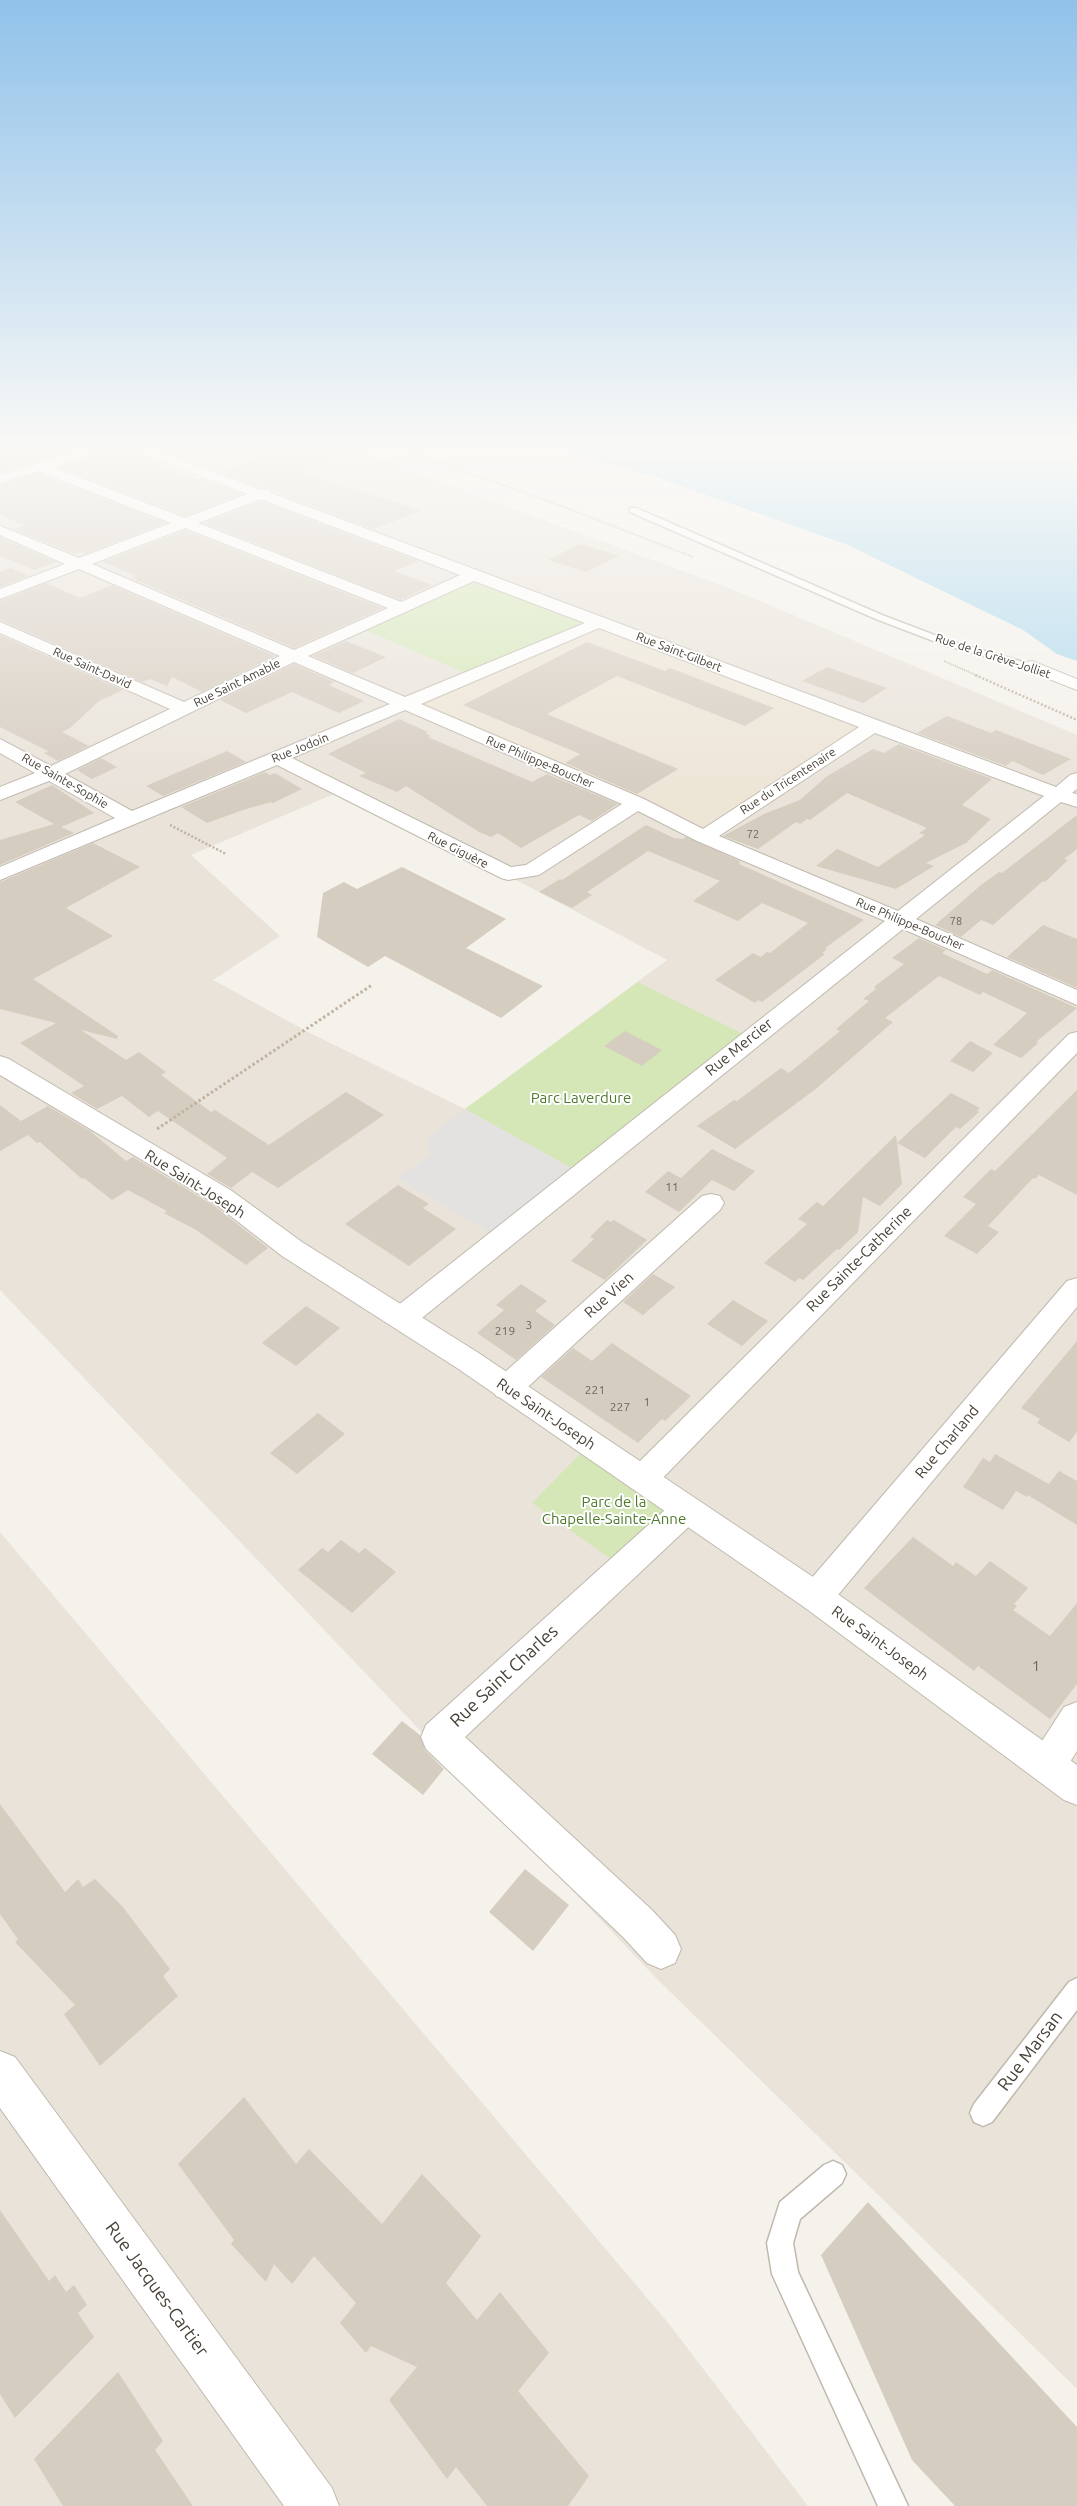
<!DOCTYPE html>
<meta charset="utf-8">
<style>
body{margin:0}
canvas{display:block;background:#f5f2ec}
</style>
<canvas width="1077" height="2506"></canvas>
<script>
const ctx = document.querySelector('canvas').getContext('2d');
ctx.lineJoin = 'round';
function fill(path, color) { ctx.fillStyle = color; ctx.fill(path, 'evenodd'); }
const toPath = rows => new Path2D(rows.map(r => 'M' + r).join(''));
function stroke(path, color, width, dash) { ctx.strokeStyle = color; ctx.lineWidth = width; ctx.lineCap = dash ? 'butt' : 'round'; ctx.setLineDash(dash || []); ctx.stroke(path); }
function label(font, color, halo, rows, align = 'center') {
  ctx.font = font + ' Ubuntu,sans-serif'; ctx.lineWidth = 4; ctx.setLineDash([]); ctx.textBaseline = 'middle'; ctx.strokeStyle = halo; ctx.fillStyle = color; for (const [text, x, y, turn = 0] of rows) {
    ctx.save(); ctx.translate(x, y); ctx.rotate((+turn || 0) * Math.PI / 180); ctx.textAlign = isNaN(turn) ? turn : align; if (halo) ctx.strokeText(text, 0, 0); ctx.fillText(text, 0, 0); ctx.restore();
  }
}
const residential = toPath([
 [0,449,352,449,734,590,1077,735,1077,2389,658,1980,0,1290],
 [341,791,539,892,667,960,465,1109,310,1033,213,980,280,936,191,855],
 [0,1532,669,2324,808,2506,0,2506]
]);
const education = toPath([
 [600,622,873,726,704,837,405,704]
]);
const green = toPath([
 [476,574,600,622,470,675,358,627],
 [638,982,751,1038,582,1174,465,1109],
 [590,1444,686,1510,622,1567,532,1503]
]);
const parking = toPath([
 [465,1109,582,1174,500,1239,397,1178,430,1155,428,1137]
]);
const water = toPath([
 [556,449,1077,449,1077,661,1057,654,1023,630,848,545,658,478]
]);
const building = toPath([
 [19,449,79,449,0,473,0,462,7,460,2,455],
 [105,449,120,449,199,480,202,479,243,494,185,516,58,467,102,454],
 [282,449,301,449,331,460,298,471,421,511,373,529,272,491,269,488,261,488,219,472],
 [38,473,166,523,85,554,82,552,75,554,13,529,24,525,0,515,0,485],
 [261,501,418,561,394,571,432,585,400,600,203,523],
 [185,530,383,608,294,648,131,578,136,576,103,562],
 [0,537,56,562,34,570,0,556],
 [580,544,619,556,586,572,548,560],
 [11,568,29,576,0,587,0,572],
 [46,583,80,598,112,585,275,656,202,692,172,677,167,686,150,679,142,682,0,620,0,601],
 [0,635,123,690,99,701,70,728,62,732,89,746,58,761,44,753,48,751,0,727],
 [346,641,386,657,353,673,313,656],
 [587,642,665,671,670,668,774,708,745,726,617,676,547,714,678,769,637,794,565,763,580,754,463,705],
 [294,664,335,682,329,685,364,701,339,713,292,692,246,713,220,700],
 [827,667,887,688,863,703,802,681],
 [947,716,991,733,996,730,1071,759,1043,775,1012,761,1006,766,917,733],
 [399,719,428,732,425,733,431,736,428,737,532,782,547,774,618,804,592,821,579,815,521,848,498,833,491,837,479,832,406,786,397,792,359,776,366,773,328,754],
 [899,744,992,779,962,805,991,819,966,843,926,863,934,866,896,889,816,866,837,849,878,867,925,835,919,833,927,828,847,793,810,820,807,819,800,824,796,822,758,849,723,836,764,814,800,800,826,777,873,749,884,753],
 [227,751,246,762,163,796,146,786],
 [101,758,117,767,92,779,77,770],
 [265,772,270,775,275,773,302,789,273,803,271,802,243,810,207,823,181,807],
 [52,785,94,813,61,827,74,833,0,865,0,840,54,824,15,802],
 [1077,815,1077,849,1064,859,1068,860,1045,882,1043,881,993,925,981,920,961,937,935,925,981,885,999,872,1002,873],
 [646,825,674,838,683,839,686,837,740,861,739,864,864,920,825,948,827,949,822,953,825,954,762,1002,758,1000,755,1003,715,980,753,953,761,957,767,952,770,953,808,923,762,903,738,921,693,901,720,881,648,851,587,892,592,895,572,908,539,892,560,879,562,880],
 [93,843,140,867,66,908,113,936,33,979,118,1036,117,1039,81,1030,126,1060,139,1052,166,1072,161,1075,211,1112,215,1110,269,1145,346,1092,384,1115,278,1188,252,1172,231,1188,207,1174,227,1158,158,1111,149,1117,122,1096,97,1109,71,1093,84,1086,20,1043,56,1023,0,1009,0,882],
 [402,867,506,919,466,948,543,986,501,1018,385,956,368,967,317,937,323,893,344,882,357,889],
 [1043,925,1077,939,1077,988,1007,957],
 [919,938,946,950,942,953,987,974,992,970,1077,1008,1036,1042,1038,1043,1021,1058,993,1045,1027,1013,983,992,980,995,939,976,885,1018,893,1022,817,1088,735,1149,697,1126,734,1100,737,1101,781,1068,789,1073,840,1031,836,1029,869,1001,863,999,876,989,874,987,904,964,892,958],
 [625,1031,662,1050,642,1066,604,1046],
 [970,1041,993,1053,973,1072,950,1061],
 [1077,1090,1077,1195,1039,1175,1035,1179,1033,1178,988,1226,999,1232,977,1254,944,1236,976,1204,963,1197,991,1169,995,1171],
 [951,1093,980,1108,977,1111,979,1112,960,1129,956,1127,925,1158,897,1143,902,1184,880,1206,863,1197,858,1232,839,1250,837,1249,803,1280,799,1278,795,1282,764,1263,807,1224,798,1219,810,1208,817,1202,823,1206,896,1135,897,1143],
 [0,1105,21,1121,48,1106,90,1131,126,1161,133,1157,213,1205,268,1248,246,1265,196,1230,164,1213,167,1211,128,1190,112,1200,84,1178,82,1179,40,1142,37,1143,28,1135,0,1151],
 [712,1149,755,1171,734,1191,712,1180,679,1212,645,1192,668,1171,681,1178],
 [398,1185,429,1204,423,1208,456,1229,409,1266,345,1224],
 [607,1220,611,1222,614,1220,647,1240,605,1280,571,1261,594,1239,590,1237],
 [653,1274,675,1287,643,1315,623,1302],
 [521,1284,547,1301,535,1311,555,1325,516,1360,477,1333,504,1310,496,1305],
 [733,1300,768,1321,742,1346,707,1324],
 [306,1306,340,1328,296,1366,262,1343],
 [1077,1341,1077,1432,1069,1442,1037,1423,1040,1419,1021,1408],
 [612,1343,691,1396,665,1421,662,1419,638,1443,541,1377,573,1348,592,1361],
 [318,1413,345,1434,297,1474,270,1453],
 [995,1454,1049,1484,1059,1471,1077,1481,1077,1525,1028,1495,1027,1497,1016,1491,1003,1510,963,1487,983,1458,990,1462],
 [913,1537,953,1566,956,1562,976,1576,990,1561,1028,1588,1014,1604,1017,1606,1013,1610,1050,1636,1077,1603,1077,1684,1050,1719,978,1666,974,1671,864,1588],
 [341,1540,359,1553,365,1548,396,1572,352,1613,298,1570,322,1548,328,1552],
 [402,1721,420,1735,425,1750,444,1769,423,1795,372,1754],
 [0,1804,65,1892,78,1879,83,1887,95,1879,122,1906,170,1969,163,1976,178,1996,100,2066,64,2014,75,2005,15,1942,18,1939,0,1914],
 [525,1869,569,1905,533,1951,489,1912],
 [244,2097,296,2164,309,2149,382,2224,422,2174,481,2236,446,2283,477,2320,500,2292,549,2353,518,2391,589,2476,568,2506,487,2506,456,2467,447,2479,389,2400,417,2367,371,2346,366,2353,340,2323,356,2303,314,2256,292,2284,274,2264,266,2282,231,2244,234,2240,178,2164],
 [868,2202,1077,2427,1077,2506,955,2506,912,2460,821,2255],
 [0,2210,49,2281,55,2275,66,2292,74,2285,87,2305,78,2313,94,2337,15,2418,0,2394],
 [118,2372,163,2441,155,2450,193,2506,63,2506,34,2459]
]);
const pathFar2 = toPath([
 [401,449,551,502,693,557],
 [944,661,978,676]
]);
const pathFar1 = toPath([
 [975,675,1077,720],
 [170,825,226,854]
]);
const path = toPath([
 [157,1129,372,985]
]);
const service = toPath([
 [630,508,636,508,882,615,950,641,1037,666,1032,669,944,645,876,619,630,512,630,508],
 [1077,1978,1077,2010,992,2122,983,2126,974,2122,970,2113,974,2104,1069,1982,1077,1978],
 [833,2161,842,2165,846,2174,842,2183,800,2219,793,2243,798,2272,908,2506,878,2506,772,2274,767,2243,780,2202,824,2165,833,2161]
]);
const minor = toPath([
 [84,449,103,449,101,452,52,467,185,518,248,494,136,452,134,449,152,449,261,490,269,490,271,493,1056,787,1070,775,1077,773,1077,789,1072,793,1077,794,1077,807,1061,802,916,919,1077,990,1077,1005,903,929,412,1326,402,1329,392,1326,388,1318,392,1310,885,921,697,841,638,811,539,875,508,880,501,878,277,765,0,880,0,867,115,818,49,781,0,800,0,787,35,773,0,753,0,739,51,766,170,709,0,633,0,622,184,702,280,656,79,569,0,599,0,589,65,564,0,535,0,526,79,558,171,523,38,471,0,483,0,475,84,449],
 [261,499,460,575,401,602,198,523,261,499],
 [185,528,388,608,294,650,92,564,185,528],
 [474,581,585,623,405,697,308,656,474,581],
 [599,628,859,727,703,829,644,799,421,704,599,628],
 [294,662,390,704,132,811,65,774,294,662],
 [405,710,622,804,526,865,511,867,292,758,405,710],
 [875,733,1044,796,898,911,719,836,875,733],
 [1032,661,1077,679,1077,690,1026,670,1023,666,1026,662,1032,661],
 [1077,1032,1077,1053,653,1488,642,1492,631,1488,626,1479,631,1470,1069,1034,1077,1032],
 [711,1194,720,1196,724,1203,720,1210,518,1396,507,1400,496,1396,492,1388,496,1380,702,1196,711,1194],
 [1077,1278,1077,1307,828,1607,816,1612,804,1607,799,1597,804,1587,1067,1281,1077,1278],
 [686,1497,697,1501,702,1510,697,1519,465,1737,652,1910,675,1935,681,1949,675,1963,661,1969,647,1963,624,1938,426,1749,421,1737,426,1725,675,1501,686,1497],
 [1077,1702,1077,1751,1061,1776,1048,1781,1035,1776,1030,1764,1035,1752,1064,1707,1077,1702],
 [0,2051,15,2057,332,2488,339,2506,284,2506,0,2108,0,2051]
]);
const tertiary = toPath([
 [0,1056,9,1059,232,1191,302,1242,477,1352,828,1587,1077,1765,1077,1805,1064,1800,804,1607,457,1368,282,1256,214,1203,0,1075,0,1056]
]);
const farNumbernames = [
 ["72",753,834],
 ["78",956,921]
];
const farStreetnames = [
 ["Rue Saint-Gilbert",679,652,21],
 ["Rue de la Grève-Jolliet",993,656,18],
 ["Rue Saint-David",92,668,24],
 ["Rue Saint Amable",237,683,-26],
 ["Rue Jodoin",300,748,-22],
 ["Rue Philippe-Boucher",540,762,23],
 ["Rue Sainte-Sophie",65,781,30],
 ["Rue du Tricentenaire",788,781,-33],
 ["Rue Giguère",458,850,27],
 ["Rue Philippe-Boucher",910,924,23]
];
const numberNames = [
 ["11",672,1187],
 ["3",529,1325],
 ["219",505,1331],
 ["221",595,1390],
 ["1",647,1402],
 ["227",620,1407]
];
const streetNames = [
 ["Rue Mercier",739,1047,-39],
 ["Rue Saint-Joseph",195,1184,32],
 ["Rue Sainte-Catherine",859,1259,-45],
 ["Rue Vien",609,1295,-42],
 ["Rue Saint-Joseph",546,1414,34],
 ["Rue Charland",947,1442,-50],
 ["Rue Saint-Joseph",880,1643,36]
];
const parkNames = [
 ["Parc Laverdure",581,1098],
 ["Parc de la",614,1502],
 ["Chapelle-Sainte-Anne",614,1519]
];
const nearNumbernames = [
 ["1",1036,1666]
];
const nearStreetnames = [
 ["Rue Saint Charles",504,1676,-43],
 ["Rue Marsan",1030,2051,-53],
 ["Rue Jacques-Cartier",157,2289,54]
];
fill(residential, '#e9e3da');
fill(education, '#ede5d6');
fill(green, '#d5e7b7');
fill(parking, '#e4e2e0');
fill(water, '#acd8ee');
fill(building, '#d6cdc1');
stroke(service, '#c0b9ae', 3);
stroke(minor, '#c0b9ae', 2);
stroke(tertiary, '#c0b9ae', 2);
stroke(pathFar2, '#c1b3a0', 2, [1, 1]);
stroke(pathFar1, '#c1b3a0', 2.5, [2, 2]);
stroke(path, '#c1b3a0', 3, [2.5, 2.5]);
fill(service, '#fff');
fill(minor, '#fff');
fill(tertiary, '#fff');
const sky = ctx.createLinearGradient(0, 0, 0, 799);
sky.addColorStop(0, '#90c2ea');
sky.addColorStop(0.56, '#faf9f6');
sky.addColorStop(1, '#faf9f600');
ctx.fillStyle = sky;
ctx.fillRect(0, 0, 1077, 799);
label('11px', '#6c655b', null, farNumbernames);
label('12px', '#494239', '#fff', farStreetnames);
label('12px', '#6c655b', null, numberNames);
label('15px', '#494239', '#fff', streetNames);
label('15px', '#50792e', '#fff', parkNames);
label('15px', '#6c655b', null, nearNumbernames);
label('18px', '#494239', '#fff', nearStreetnames);
</script>
